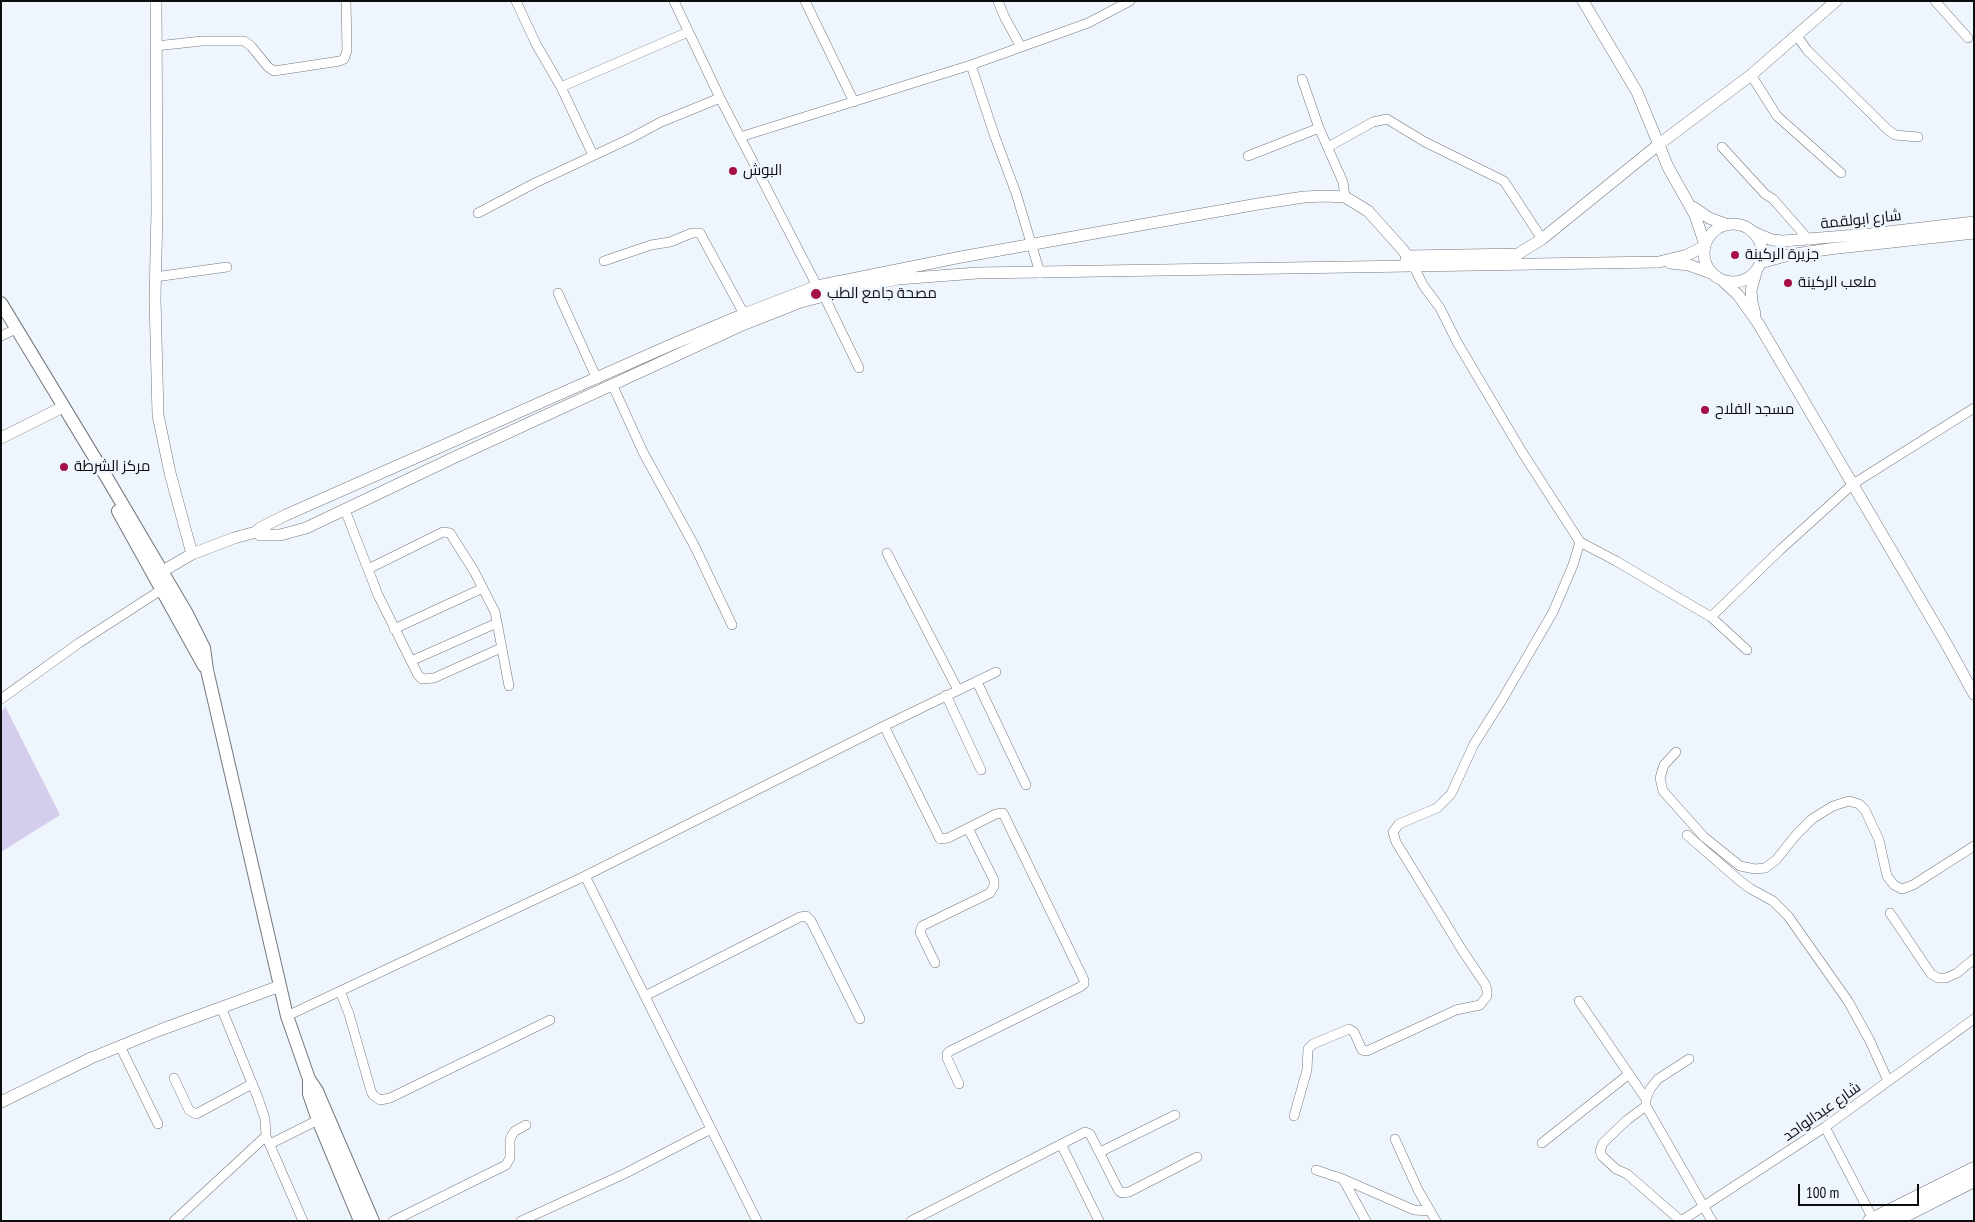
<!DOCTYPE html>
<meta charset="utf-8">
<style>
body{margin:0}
#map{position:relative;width:1975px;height:1222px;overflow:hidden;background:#eff5fc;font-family:"PT Sans Narrow",sans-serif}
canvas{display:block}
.frame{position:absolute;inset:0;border:2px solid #0b0d0f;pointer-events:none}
.scale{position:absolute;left:1798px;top:1184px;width:121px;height:22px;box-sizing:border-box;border:2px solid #0b0d0f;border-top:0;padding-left:6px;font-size:15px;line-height:18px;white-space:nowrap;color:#0b0d0f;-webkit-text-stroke:4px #eff5fc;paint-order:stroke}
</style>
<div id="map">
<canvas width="1975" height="1222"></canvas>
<div class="frame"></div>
<div class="scale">100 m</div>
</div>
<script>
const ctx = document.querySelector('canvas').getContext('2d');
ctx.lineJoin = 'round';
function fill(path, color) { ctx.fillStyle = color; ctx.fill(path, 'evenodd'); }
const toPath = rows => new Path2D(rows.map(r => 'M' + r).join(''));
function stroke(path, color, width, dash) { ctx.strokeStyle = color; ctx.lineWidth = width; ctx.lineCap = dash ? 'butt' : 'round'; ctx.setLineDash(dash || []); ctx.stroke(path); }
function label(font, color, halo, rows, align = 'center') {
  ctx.font = font + ' "PT Sans Narrow",Cairo,sans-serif'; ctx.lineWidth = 5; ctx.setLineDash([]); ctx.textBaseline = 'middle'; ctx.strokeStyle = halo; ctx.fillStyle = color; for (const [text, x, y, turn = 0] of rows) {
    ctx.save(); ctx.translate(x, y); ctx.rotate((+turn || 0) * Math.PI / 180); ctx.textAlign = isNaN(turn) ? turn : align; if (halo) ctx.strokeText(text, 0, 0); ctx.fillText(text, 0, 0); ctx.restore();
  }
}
const green = toPath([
 [5,706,60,815,1,852,1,714]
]);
const minor = toPath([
 [516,1,536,44,561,87,593,155],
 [674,1,720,98,817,286],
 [805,1,854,102],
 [998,1,1004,16,1021,47],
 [1935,1,1968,38],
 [1797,36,1807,50,1888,130,1895,135,1918,137],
 [156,46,202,41,244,41,251,46,268,67,274,71,340,61,344,59,347,51,346,1],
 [971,65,995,137,1016,193,1040,273],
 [1751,75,1777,116,1841,173],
 [1302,79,1319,128,1343,182,1345,197],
 [561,87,688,32],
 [740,137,971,65,1088,23,1130,1],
 [1328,147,1373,122,1387,119,1425,142,1504,181,1542,239],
 [1722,147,1765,194,1773,199,1809,240],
 [1248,156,1319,128],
 [478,213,535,183,631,138,661,122,720,98],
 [604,261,651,245,670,242,692,233,700,233,744,314],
 [1413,265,1423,285,1440,308,1457,342,1522,452,1580,542,1616,561,1711,617,1747,650],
 [155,277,227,267],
 [558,293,597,379],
 [824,296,859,368],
 [1,336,16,329],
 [612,384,643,452,695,547,732,625],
 [345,510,378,595,418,675,422,679,434,678,501,648],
 [887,553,958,690],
 [368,569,443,532,450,533,474,571,495,612,509,686],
 [1711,617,1780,550,1853,484,1974,408],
 [394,629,483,588],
 [411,661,497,623],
 [977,682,1026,785],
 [946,695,981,770],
 [1,699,79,643,161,590],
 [884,726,940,839,948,838,996,814,1003,813,1084,980,1084,984,1080,987,950,1051,947,1054,947,1058,959,1084],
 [1676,752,1664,765,1660,778,1663,791,1704,837,1740,866,1755,869,1765,868,1776,860,1796,835,1812,819,1833,806,1849,801,1859,804,1865,810,1879,840,1887,876,1894,885,1902,889,1913,885,1974,846],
 [1687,835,1740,881,1751,889,1773,901,1788,916,1848,1001,1870,1041,1888,1081],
 [585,876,757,1221],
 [1890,913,1931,974,1938,978,1946,978,1957,973,1974,959],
 [935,963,920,932,922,926,990,893,994,886,994,880,968,828],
 [340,991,349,1014,371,1091,373,1095,380,1100,390,1098,550,1020],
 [645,996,800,917,806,916,811,921,860,1019],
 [1579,1001,1646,1099],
 [221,1007,258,1098,265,1119,266,1136],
 [287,1016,585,876,884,726,996,672],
 [120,1046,158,1124],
 [1689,1059,1658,1079,1650,1089,1646,1099,1646,1106,1712,1221],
 [174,1078,189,1110,196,1114,252,1084],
 [1646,1106,1627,1120,1603,1143,1600,1151,1602,1156,1616,1169,1627,1174,1681,1221,1825,1127,1974,1019],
 [1294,1116,1307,1070,1308,1049,1313,1044,1349,1029,1354,1032,1362,1050,1367,1051,1456,1010,1480,1005,1487,996,1487,990,1485,984,1462,950,1396,842,1393,832,1399,824,1437,808,1451,794,1474,744,1502,700,1553,612,1573,565,1580,542],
 [1825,1127,1873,1219],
 [1395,1139,1418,1190,1436,1221],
 [1542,1143,1629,1074],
 [270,1144,318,1120],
 [1061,1144,1099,1221],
 [1100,1152,1175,1115],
 [1316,1170,1343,1179,1414,1210,1430,1211],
 [1343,1179,1366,1221],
 [174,1221,266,1136,303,1221],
 [393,1221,506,1165,510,1158,510,1140,512,1135,515,1131,526,1125],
 [521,1221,624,1174,711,1129],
 [911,1221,1085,1132,1090,1134,1119,1191,1122,1193,1129,1192,1197,1157]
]);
const tertiary = toPath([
 [156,1,157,211,155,298,158,415,170,473,192,554],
 [1583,1,1637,92,1668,167,1695,215,1705,245],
 [1693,207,1709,218,1728,225],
 '1704 253a29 29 0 1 1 58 0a29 29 0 1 1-58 0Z',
 [1753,232,1772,240,1783,241,1870,234,1974,222],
 [1407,256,1518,254],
 [1506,263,1518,254,1542,239,1658,145,1751,75,1836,1],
 [1670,263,1689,265,1711,273],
 [1760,263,1789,255,1829,249,1974,233],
 [1723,281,1738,295,1758,323,1947,645,1974,694],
 [1755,314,1752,302,1751,290,1757,269],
 [1,438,63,407],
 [256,532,260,535,280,535,306,528,453,458,740,326,801,302,847,290,898,279,977,273,1659,262,1687,255,1705,246],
 [156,575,192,554,234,538,256,532,260,528,286,515,673,344,744,314,817,286,961,257,1258,204,1304,197,1325,196,1345,197,1368,211,1403,250,1407,256,1405,265],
 [1,1102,91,1058,160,1030,280,986]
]);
const secondary = toPath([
 [1,303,107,478,186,612,204,648,207,670,287,1016,309,1079,317,1091,373,1221],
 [118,511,204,666],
 [309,1079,309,1094,318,1120,360,1221]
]);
const primary = toPath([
 [1870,1221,1974,1169],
 [1893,1221,1974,1180]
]);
const markers = [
 [733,171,5,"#a60f46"],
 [1735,255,5,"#a60f46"],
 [1788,283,5,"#a60f46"],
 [816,294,6,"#a60f46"],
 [1705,410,5,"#a60f46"],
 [64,467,5,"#a60f46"]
];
const poiNames = [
 ["البوش",743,171],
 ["جزيرة الركينة",1745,255],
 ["ملعب الركينة",1798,283],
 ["مصحة جامع الطب",827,294],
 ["مسجد الفلاح",1715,410],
 ["مركز الشرطة",74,467]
];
const streetNames = [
 ["شارع ابولقمة",1861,220,-6],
 ["شارع عبدالواحد",1822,1112,-35]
];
fill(green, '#d5cdee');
stroke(minor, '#73787e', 10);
stroke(tertiary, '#73787e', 12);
stroke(secondary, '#73787e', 14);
stroke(primary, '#73787e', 15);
stroke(minor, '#fff', 9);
stroke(tertiary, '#fff', 11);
stroke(secondary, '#fff', 12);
stroke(primary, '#fff', 14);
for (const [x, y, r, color] of markers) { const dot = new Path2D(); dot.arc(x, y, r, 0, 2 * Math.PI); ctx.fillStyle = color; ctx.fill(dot); stroke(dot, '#eff5fc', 2); }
label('15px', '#0b0d0f', '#eff5fc', poiNames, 'left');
label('15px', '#0b0d0f', '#eff5fc', streetNames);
</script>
